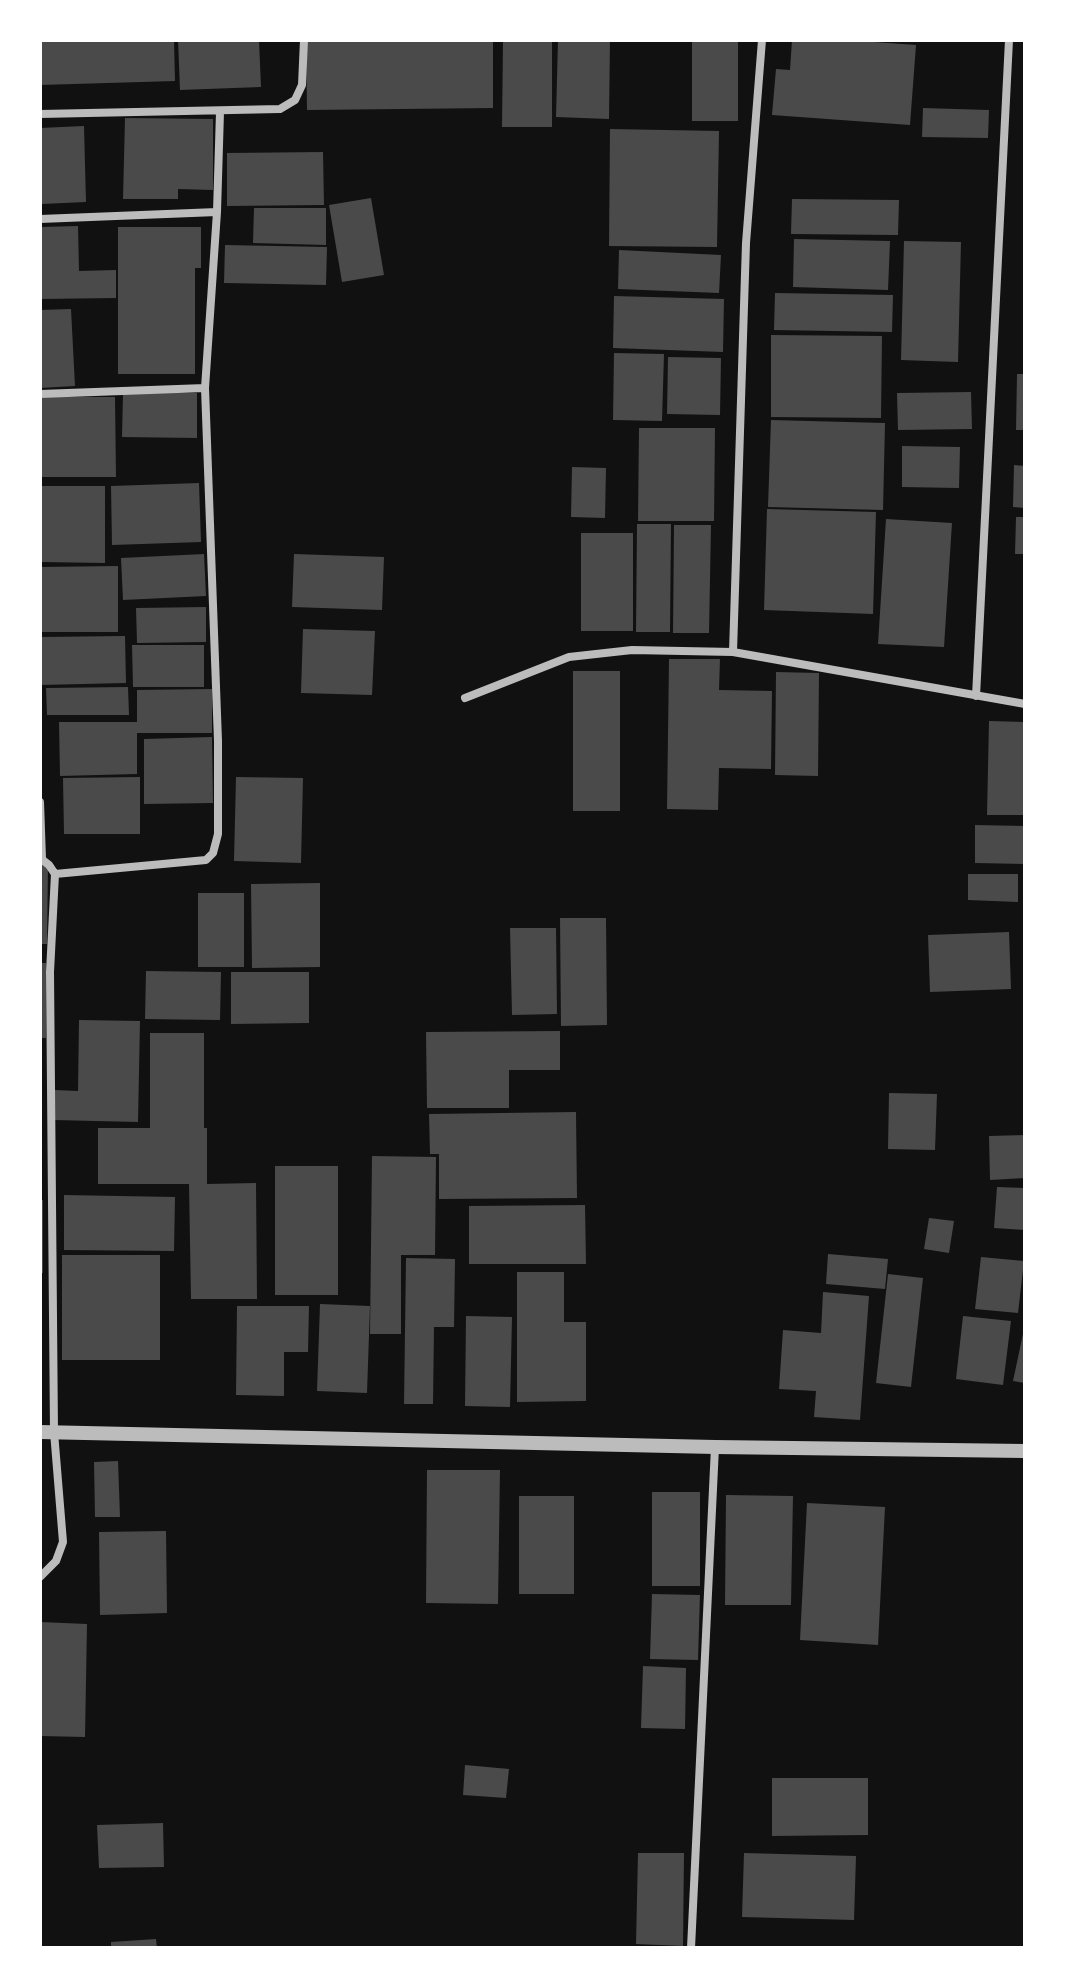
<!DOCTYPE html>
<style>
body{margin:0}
#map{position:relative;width:1065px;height:1988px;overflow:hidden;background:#111;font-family:"IBM Plex Sans",sans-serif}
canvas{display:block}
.frame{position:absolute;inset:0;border:42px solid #fff;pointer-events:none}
</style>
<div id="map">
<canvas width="1065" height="1988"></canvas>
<div class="frame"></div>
</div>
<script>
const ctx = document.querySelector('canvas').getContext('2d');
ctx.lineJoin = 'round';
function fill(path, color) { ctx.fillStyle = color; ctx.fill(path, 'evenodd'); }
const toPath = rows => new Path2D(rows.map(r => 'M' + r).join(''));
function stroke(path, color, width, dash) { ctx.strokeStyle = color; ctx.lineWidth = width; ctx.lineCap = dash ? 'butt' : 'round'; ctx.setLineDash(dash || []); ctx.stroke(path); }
const building = toPath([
 [40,40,174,40,175,81,40,85],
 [178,40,259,40,261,87,180,90],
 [306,40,493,40,493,108,307,110],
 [503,40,552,40,552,127,502,127],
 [558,40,610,40,609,119,556,117],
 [692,40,738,40,738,121,692,121],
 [792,40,845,40,916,45,910,125,772,115,776,69,790,70],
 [923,108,989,110,988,138,922,137],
 [125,118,213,119,213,190,178,189,178,199,123,199],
 [84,126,86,202,42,204,40,128],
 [610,129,719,131,717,247,609,246],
 [323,152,324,205,227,206,227,153],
 [371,198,384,275,342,282,329,205],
 [792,199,899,200,898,235,791,234],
 [254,208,326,208,326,245,253,243],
 [78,226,79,271,116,270,116,298,40,299,40,227],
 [118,227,201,227,201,268,195,268,195,374,118,374],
 [794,239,890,241,888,290,793,287],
 [904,241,961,242,958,362,901,360],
 [225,245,327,247,326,285,224,283],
 [619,250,721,255,719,293,618,289],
 [775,293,893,295,892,332,774,330],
 [614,296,724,299,723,352,613,348],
 [71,309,75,386,40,388,40,310],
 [771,335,882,336,881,418,771,417],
 [614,353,664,354,662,421,613,420],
 [668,357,721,358,720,415,667,414],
 [1017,374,1025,374,1025,430,1016,430],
 [971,392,972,429,898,430,897,393],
 [123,393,197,393,197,438,122,437],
 [40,397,115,397,116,477,40,477],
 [771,420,885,423,883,510,768,507],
 [639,428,715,428,714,521,638,521],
 [902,446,960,447,959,488,902,487],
 [1014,465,1025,466,1025,508,1013,507],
 [572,467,606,468,605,518,571,517],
 [199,483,201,542,112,545,111,486],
 [40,486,105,486,105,563,40,562],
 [767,509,876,512,873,614,764,610],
 [1016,517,1025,517,1025,554,1015,554],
 [886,519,952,523,944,647,878,644],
 [637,524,671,524,670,632,636,632],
 [674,525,711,525,709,633,673,633],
 [581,533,633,533,633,631,581,631],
 [204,554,206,596,123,600,121,558],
 [294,554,384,557,382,610,292,607],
 [118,566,118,632,40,632,40,567],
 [206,607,206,642,137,643,136,608],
 [303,629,375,631,372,695,301,693],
 [125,636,126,683,40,685,40,637],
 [132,645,204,645,204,687,133,687],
 [669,659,720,659,719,690,772,691,771,769,719,768,718,810,667,809],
 [573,671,620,671,620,811,573,811],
 [776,672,819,673,818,776,775,775],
 [128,687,129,715,47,715,46,688],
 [212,689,212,733,137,733,137,774,60,776,59,722,137,722,137,690],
 [989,721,1025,722,1025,815,987,815],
 [212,737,213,803,144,804,144,739],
 [140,777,140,834,64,834,63,778],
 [236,777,303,778,301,863,234,861],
 [975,825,1025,826,1025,864,975,863],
 [40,864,48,865,47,944,40,944],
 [968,874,1018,874,1018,902,968,900],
 [320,883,320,967,252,968,251,884],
 [198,893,244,893,244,967,198,967],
 [560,918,606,918,607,1025,561,1026],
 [510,928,556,928,557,1014,512,1015],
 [1009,932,1011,989,930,992,928,935],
 [40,963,46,963,46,1038,40,1038],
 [146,971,221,972,220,1020,145,1019],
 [231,972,309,972,309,1023,231,1024],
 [79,1020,140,1021,138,1122,54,1120,55,1090,78,1091],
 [560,1031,560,1070,509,1070,509,1108,427,1108,426,1032],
 [150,1033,204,1033,204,1128,207,1128,207,1184,256,1183,257,1299,191,1299,189,1184,98,1184,98,1128,150,1128],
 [889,1093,937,1094,935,1150,888,1149],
 [576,1112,577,1198,439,1199,439,1154,430,1154,429,1114],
 [1025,1135,1025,1178,990,1180,989,1136],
 [372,1156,436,1157,435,1255,401,1255,401,1334,370,1334],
 [275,1166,338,1166,338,1295,275,1295],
 [997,1187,1025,1188,1025,1230,994,1228],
 [64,1195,175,1197,174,1251,64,1250],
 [40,1200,43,1200,43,1273,40,1273],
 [585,1205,586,1264,469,1264,469,1206],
 [929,1218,954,1221,949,1253,924,1249],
 [828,1254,888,1259,885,1289,826,1284],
 [62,1255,160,1255,160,1360,62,1360],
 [981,1257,1024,1261,1018,1313,975,1309],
 [406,1258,455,1259,454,1327,434,1327,433,1404,404,1404],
 [517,1272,564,1272,564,1322,586,1322,586,1401,517,1402],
 [888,1274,923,1278,911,1387,876,1383],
 [823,1292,869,1296,860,1420,814,1417,816,1391,779,1389,783,1330,821,1333],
 [320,1304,370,1306,367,1393,317,1391],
 [237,1306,309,1306,308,1352,284,1352,284,1396,236,1395],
 [466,1316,512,1317,510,1407,465,1406],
 [963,1316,1011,1321,1003,1385,956,1379],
 [1024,1329,1025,1329,1025,1383,1013,1381],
 [118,1461,120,1517,95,1517,94,1462],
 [427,1470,500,1470,498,1604,426,1603],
 [652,1492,700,1492,700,1586,652,1586],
 [726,1495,793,1496,791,1605,725,1605],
 [519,1496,574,1496,574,1594,519,1594],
 [807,1503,885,1507,878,1645,800,1640],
 [166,1531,167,1613,100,1615,99,1532],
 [652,1594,700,1595,698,1660,650,1659],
 [40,1622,87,1624,85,1737,40,1736],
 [643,1666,686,1668,685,1729,641,1728],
 [465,1765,509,1769,506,1798,463,1795],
 [772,1778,868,1778,868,1835,772,1836],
 [163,1823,164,1867,99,1868,97,1825],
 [638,1853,684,1853,683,1946,636,1944],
 [744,1853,856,1856,854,1920,742,1917],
 [156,1939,157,1948,111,1948,111,1942]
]);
const minor = toPath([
 [40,114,280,109,295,100,302,85,304,40],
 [40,219,217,212],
 [40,394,205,388],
 [733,652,746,243,762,40],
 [976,696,1009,40],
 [465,698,569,657,632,650,733,652,1025,704],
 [40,802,42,859],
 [40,858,49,865,55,874,50,972,54,1432,63,1542,56,1561,40,1577],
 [55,874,206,860,213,853,218,834,218,741,205,388,217,212,220,112],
 [691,1948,715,1447]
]);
const tertiary = toPath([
 [40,1432,715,1447,1025,1451]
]);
fill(building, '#4a4a4a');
stroke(minor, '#bcbcbc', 8);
stroke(tertiary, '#bcbcbc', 14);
</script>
